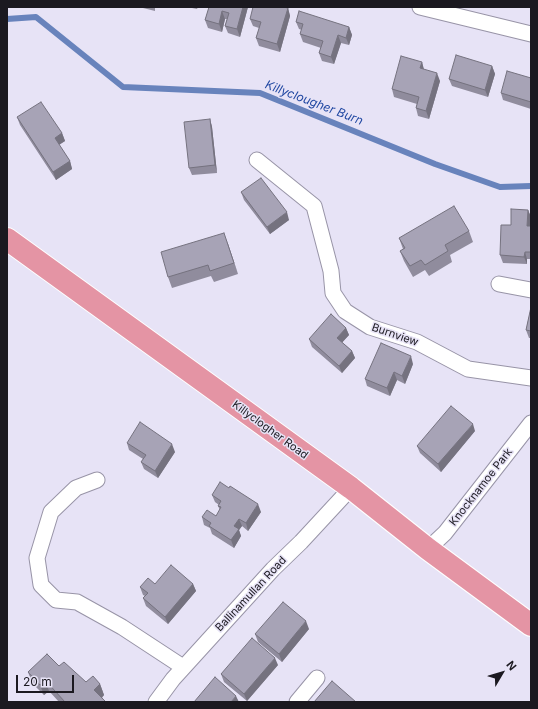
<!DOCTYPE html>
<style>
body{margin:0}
#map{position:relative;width:538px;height:709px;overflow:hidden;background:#e7e3f6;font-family:Inter,sans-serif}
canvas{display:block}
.frame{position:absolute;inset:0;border:8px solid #1b1920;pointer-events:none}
.north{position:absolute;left:482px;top:653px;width:40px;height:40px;-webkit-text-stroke:3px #e7e3f6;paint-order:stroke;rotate:52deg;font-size:11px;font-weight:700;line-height:16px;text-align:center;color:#1b1920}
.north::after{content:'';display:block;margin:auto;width:14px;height:18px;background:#1b1920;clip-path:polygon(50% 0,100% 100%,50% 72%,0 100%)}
.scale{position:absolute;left:16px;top:675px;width:58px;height:18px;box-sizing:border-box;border:2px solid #1b1920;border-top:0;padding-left:5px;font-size:12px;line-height:14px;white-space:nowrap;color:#1b1920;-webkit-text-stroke:3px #e7e3f6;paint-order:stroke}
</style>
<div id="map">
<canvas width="538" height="709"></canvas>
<div class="frame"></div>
<div class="north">N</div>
<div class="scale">20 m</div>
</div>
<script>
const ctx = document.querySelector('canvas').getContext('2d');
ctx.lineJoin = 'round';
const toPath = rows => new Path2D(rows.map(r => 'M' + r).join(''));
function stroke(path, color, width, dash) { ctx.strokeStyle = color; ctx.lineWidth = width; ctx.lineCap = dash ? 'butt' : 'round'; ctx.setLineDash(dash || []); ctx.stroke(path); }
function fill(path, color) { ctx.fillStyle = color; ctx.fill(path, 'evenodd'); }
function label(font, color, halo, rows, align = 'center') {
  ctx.font = font + ' Inter,sans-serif'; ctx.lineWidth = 3; ctx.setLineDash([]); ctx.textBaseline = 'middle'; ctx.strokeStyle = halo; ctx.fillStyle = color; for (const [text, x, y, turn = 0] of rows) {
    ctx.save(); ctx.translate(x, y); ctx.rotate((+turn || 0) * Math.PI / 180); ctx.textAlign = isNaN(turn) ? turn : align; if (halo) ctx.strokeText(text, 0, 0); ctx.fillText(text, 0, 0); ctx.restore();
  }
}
const stream = toPath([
 [7,19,36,17,123,87,260,93,435,164,500,187,531,186]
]);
const minor = toPath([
 [420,7,531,34],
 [257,160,314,206,331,271,333,293,345,311,370,327,417,342,468,369,531,378],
 [499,284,531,290],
 [97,480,76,488,51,512,37,558,41,585,56,600,77,602,122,627,183,667],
 [428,549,445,533,531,423],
 [156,702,173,679,273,569,301,542,351,488],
 [297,702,317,678]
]);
const trunk = toPath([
 [7,239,351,488,428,549,531,625]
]);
const wall = toPath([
 [139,7,155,7,155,11],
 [187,7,198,7,197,9],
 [209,7,248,7,240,37,228,33,225,26,227,19,225,19,222,32,208,28,205,20],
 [288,8,290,16,280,52,259,46,256,38,259,28,253,26,250,19],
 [296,22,349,27,352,35,349,45,341,43,334,64,322,61,319,53,321,48,303,42,300,34,302,30,299,29],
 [422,62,424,70,440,81,429,119,418,116,416,108,417,104,394,97,392,89],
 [492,66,495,74,488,97,452,86,449,79],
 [531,78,531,109,503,100,501,93],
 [17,117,62,133,65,141,59,145,70,161,72,169,56,180,20,125],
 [210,119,212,127,217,173,192,175,189,168],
 [241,192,289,220,270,234,244,200],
 [528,210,531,217,531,259,527,259,527,264,503,263,500,255,511,225],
 [469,231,473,242,450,255,452,262,429,276,425,270,413,277,404,261,400,251,403,249,399,238],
 [228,244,238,274,214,282,211,276,172,288,168,277],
 [531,307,531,338,529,338,526,330],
 [346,328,349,335,342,342,352,351,355,358,342,373,312,347,309,339],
 [413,364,405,384,397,380,390,396,367,386,365,379],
 [475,431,441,472,420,453,417,446],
 [127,443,175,452,158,478,144,469,141,462,143,459,129,450],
 [212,495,261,512,248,531,242,526,239,530,241,536,234,548,212,534,210,528,204,525,202,517,216,516,220,510,218,506,219,505,215,502],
 [155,584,193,584,196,591,168,624,146,606,143,598,145,596,143,595,140,587],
 [309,629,282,662,258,642,255,634],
 [278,665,247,701,224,682,221,674],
 [59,666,86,682,100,684,104,695,102,698,105,702,59,702,49,691,44,695,32,683,28,672]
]);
const shadedWall = toPath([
 [243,7,248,7,240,37,237,29],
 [288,8,290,16,280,52,277,44],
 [222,11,225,19,222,32,219,24],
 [349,27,352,35,349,45,346,38],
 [338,35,341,43,334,64,331,57],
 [422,62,424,70,420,68],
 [492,66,495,74,488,97,485,90],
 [437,73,440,81,429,119,426,111],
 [210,119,212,127,217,173,215,165],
 [62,133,65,141,57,146,55,138],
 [70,161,72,169,56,180,53,172],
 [528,210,531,217,530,233,527,226],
 [287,212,289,220,270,234,267,227],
 [224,233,228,244,238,274,234,263],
 [525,252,527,259,527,264,524,257],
 [346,328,349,335,340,345,337,338],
 [352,351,355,358,342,373,339,366],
 [411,356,413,364,405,384,402,376],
 [394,372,397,380,390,396,387,388],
 [473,424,475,431,441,472,438,464],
 [172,444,175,452,158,478,155,471],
 [258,504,261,512,248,531,246,523],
 [239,519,242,526,239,530,241,536,234,548,231,540,234,526],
 [193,584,196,591,168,624,165,617],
 [306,621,309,629,282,662,279,654],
 [275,658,278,665,247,701,244,694],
 [45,680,49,691,44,695,40,685],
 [100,684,104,695,98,701,94,690],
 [236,696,239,702,231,702]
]);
const building = toPath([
 [209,7,243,7,237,29,225,26,229,13,222,11,219,24,205,20,209,7],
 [253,7,283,7,288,8,277,44,256,38,261,22,250,19,253,7],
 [299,11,349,27,346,38,338,35,331,57,319,53,323,41,300,34,303,24,296,22,299,11],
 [456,55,492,66,485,90,449,79,456,55],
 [401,56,422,62,420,68,437,73,426,111,416,108,419,97,392,89,401,56],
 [507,71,531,78,531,102,501,93,507,71],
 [41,102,62,133,55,138,70,161,53,172,17,117,41,102],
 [210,119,215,165,189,168,184,122,210,119],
 [261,178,287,212,267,227,241,192,261,178],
 [454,206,469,231,445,245,448,251,425,265,421,260,410,266,400,251,405,248,399,238,454,206],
 [511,209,528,210,527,226,531,226,531,252,525,252,524,257,500,255,501,225,511,225,511,209],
 [224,233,234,263,210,271,208,265,168,277,161,252,224,233],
 [531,307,531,331,526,330,531,307],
 [331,314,346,328,337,338,352,351,339,366,309,339,331,314],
 [381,343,411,356,402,376,394,372,387,388,365,379,381,343],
 [451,406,473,424,438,464,417,446,451,406],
 [140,422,172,444,155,471,141,462,146,455,127,443,140,422],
 [220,482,229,488,230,486,258,504,246,523,239,519,234,526,239,529,231,540,209,526,211,523,202,517,207,510,216,516,221,507,218,506,221,501,212,495,220,482],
 [171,565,193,584,165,617,143,598,148,593,140,587,148,578,155,584,171,565],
 [283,602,306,621,279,654,255,634,283,602],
 [252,638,275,658,244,694,221,674,252,638],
 [47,654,59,666,64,662,86,682,93,676,100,684,94,690,105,701,104,702,65,702,45,680,40,685,28,672,47,654],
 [215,677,236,696,231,702,194,702,215,677],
 [332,681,356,702,314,702,332,681]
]);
const streetNames = [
 ["Burnview",395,335,19],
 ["Killyclogher Road",270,430,36],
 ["Knocknamoe Park",481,487,-52],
 ["Ballinamullan Road",251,594,-47]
];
const waterNames = [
 ["Killyclougher Burn",314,103,21]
];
stroke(stream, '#6883bc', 6);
stroke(minor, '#9894a7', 17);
stroke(trunk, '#fff', 24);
stroke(minor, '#fff', 15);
stroke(trunk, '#e494a4', 22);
fill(wall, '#908c9d');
fill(shadedWall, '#75727f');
fill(building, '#a7a3b6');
stroke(building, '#75727f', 1);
label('11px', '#1b1920', '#e7e3f6', streetNames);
label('italic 12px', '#2148a2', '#e7e3f6', waterNames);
</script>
